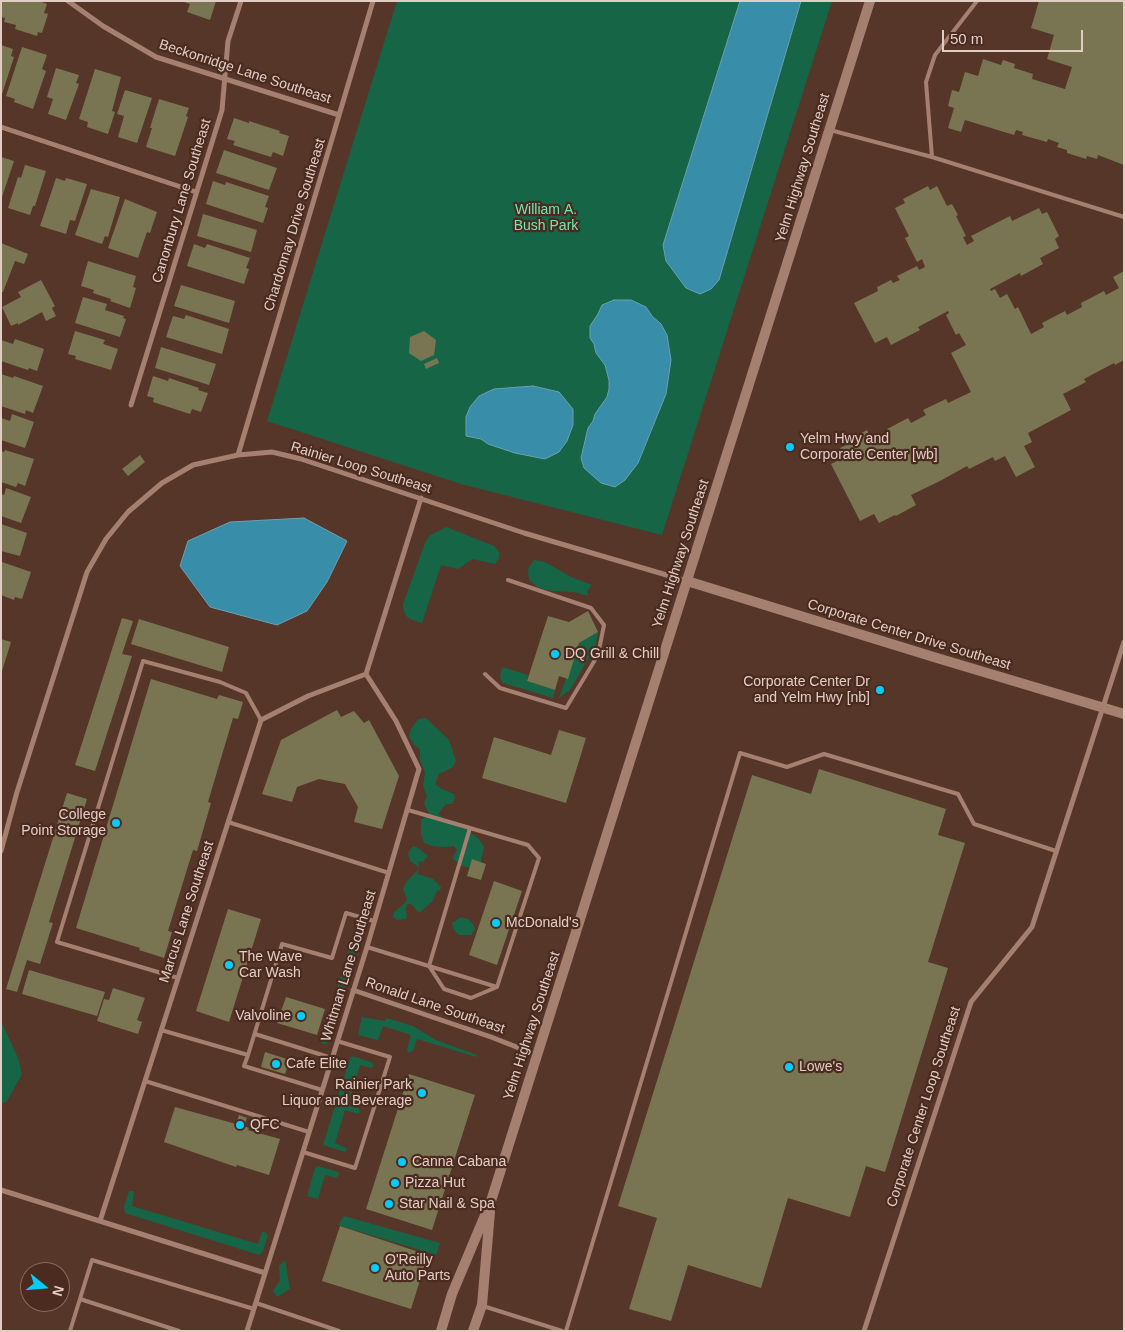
<!DOCTYPE html>
<style>
body{margin:0}
#map{position:relative;width:1125px;height:1332px;overflow:hidden;background:#563629;font-family:Helvetica,sans-serif}
canvas{display:block}
.frame{position:absolute;inset:0;border:2px solid #e2cdc5;pointer-events:none}
.north{position:absolute;left:20px;top:1262px;width:50px;height:50px;box-sizing:border-box;background:#4b2b1f;border:1px solid #876c61;border-radius:50%;rotate:107deg;font-size:14px;font-weight:700;line-height:20px;text-align:center;color:#e2cdc5}
.north::after{content:'';display:block;margin:auto;width:18px;height:22px;background:#07cbf9;clip-path:polygon(50% 0,100% 100%,50% 72%,0 100%)}
.scale{position:absolute;left:942px;top:30px;width:141px;height:22px;box-sizing:border-box;border:2px solid #e2cdc5;border-top:0;padding-left:6px;font-size:15px;line-height:18px;white-space:nowrap;color:#e2cdc5;-webkit-text-stroke:4px #4b2b1f;paint-order:stroke}
</style>
<div id="map">
<canvas width="1125" height="1332"></canvas>
<div class="frame"></div>
<div class="north">N</div>
<div class="scale">50 m</div>
</div>
<script>
const ctx = document.querySelector('canvas').getContext('2d');
ctx.lineJoin = 'round';
function fill(path, color) { ctx.fillStyle = color; ctx.fill(path, 'evenodd'); }
const toPath = rows => new Path2D(rows.map(r => 'M' + r).join(''));
function stroke(path, color, width, dash) { ctx.strokeStyle = color; ctx.lineWidth = width; ctx.lineCap = dash ? 'butt' : 'round'; ctx.setLineDash(dash || []); ctx.stroke(path); }
function label(font, color, halo, rows, align = 'center') {
  ctx.font = font + ' Helvetica,sans-serif'; ctx.lineWidth = 4.5; ctx.setLineDash([]); ctx.textBaseline = 'middle'; ctx.strokeStyle = halo; ctx.fillStyle = color; for (const [text, x, y, turn = 0] of rows) {
    ctx.save(); ctx.translate(x, y); ctx.rotate((+turn || 0) * Math.PI / 180); ctx.textAlign = isNaN(turn) ? turn : align; if (halo) ctx.strokeText(text, 0, 0); ctx.fillText(text, 0, 0); ctx.restore();
  }
}
const green = toPath([
 [397,1,832,1,662,535,461,484,267,421],
 [446,527,494,546,499,552,499,558,495,564,472,559,458,569,441,565,422,623,410,619,406,616,403,608,403,604,425,543,429,536],
 [534,560,545,562,573,578,592,585,587,591,588,596,574,592,551,591,539,588,529,580,528,569],
 [598,632,595,647,570,690,559,698,579,643],
 [502,667,528,675,527,681,555,690,553,698,503,683,500,678],
 [426,718,449,740,456,761,453,767,439,774,435,784,442,789,454,794,455,798,452,804,446,804,438,814,446,820,456,822,479,839,484,847,480,866,473,869,460,865,452,858,457,850,454,846,445,847,432,846,424,843,421,835,421,820,429,814,424,803,427,797,423,785,425,773,420,760,420,749,414,745,409,737,411,729,418,719],
 [413,846,418,848,428,856,424,861,419,862,418,874,433,879,441,887,440,890,436,892,433,901,419,913,411,904,408,904,405,909,407,915,406,919,397,920,393,917,394,912,405,903,407,899,403,889,407,881,418,870,417,866,410,861,408,853],
 [461,917,468,919,473,924,475,929,471,935,459,935,454,930,452,923],
 [355,931,359,931,361,934,327,1044,323,1044,320,1042],
 [362,1017,385,1021,386,1018,413,1026,436,1040,477,1055,476,1057,417,1039,413,1051,408,1053,407,1049,411,1035,383,1026,378,1040,358,1035],
 [1,1021,18,1058,22,1074,7,1101,1,1104],
 [352,1056,371,1062,374,1065,371,1068,360,1065,348,1105,358,1108,361,1112,358,1114,345,1110,335,1143,346,1148,347,1150,345,1152,323,1145,350,1058],
 [318,1166,338,1172,339,1175,336,1178,325,1175,318,1199,307,1196,315,1168],
 [129,1191,133,1191,134,1193,132,1206,258,1244,262,1232,265,1232,268,1235,263,1251,259,1255,125,1213,124,1207],
 [344,1216,440,1243,436,1255,338,1225],
 [285,1260,290,1289,277,1297,273,1291,280,1280,279,1266]
]);
const water = toPath([
 [740,1,801,1,719,280,711,289,700,294,686,288,666,261,663,245,740,1],
 [614,300,631,300,646,307,652,316,661,324,667,335,671,360,666,394,638,463,625,480,615,487,601,483,593,476,584,468,581,458,588,428,593,421,595,414,607,397,609,389,609,380,605,365,596,353,594,344,590,338,590,326,598,314,602,305,614,300],
 [533,386,559,392,573,409,573,425,567,441,559,452,545,459,515,453,488,444,481,439,466,436,466,417,470,407,479,396,494,389,533,386],
 [304,518,347,541,327,582,307,611,277,625,210,607,180,566,188,541,230,522,304,518]
]);
const building = toPath([
 [1,1,39,1,47,4,44,13,48,14,42,33,38,32,37,36,15,29,16,25,4,22,5,18,1,17],
 [216,1,210,20,187,12,190,4,184,2],
 [1039,1,1124,1,1124,165,1098,155,1097,159,1087,156,1086,159,1067,153,1067,150,1057,147,1059,143,1048,139,1047,142,1022,135,1023,132,1016,130,1014,135,965,120,961,132,948,128,954,108,948,106,952,90,959,92,965,72,978,76,983,59,1001,65,1003,60,1015,64,1014,68,1033,74,1032,79,1065,89,1072,67,1047,59,1054,35,1031,28],
 [1,45,13,49,11,56,14,57,2,94],
 [22,47,47,55,42,69,46,71,33,109,14,102,15,99,6,96],
 [56,68,79,75,76,83,79,84,66,120,48,114,53,99,47,97],
 [95,69,121,77,112,111,115,112,108,134,87,127,88,122,79,119],
 [125,90,152,98,137,143,118,137,124,116,117,114],
 [159,99,189,108,186,116,188,117,175,156,146,147,152,128,150,128],
 [234,118,249,123,249,121,280,131,279,133,289,136,283,156,273,152,271,157,233,145,235,141,227,139],
 [224,150,277,168,269,190,216,173],
 [1,157,14,161,2,197,1,197],
 [25,165,46,171,35,206,33,206,30,215,8,208,18,177,21,178],
 [56,178,65,181,66,178,87,184,75,221,70,220,66,234,40,226],
 [213,181,225,185,226,182,269,196,265,207,268,208,263,223,206,204],
 [928,186,930,190,937,186,947,206,952,204,958,215,956,216,966,236,963,237,967,245,974,241,971,236,1010,216,1012,221,1039,208,1042,214,1047,212,1059,236,1055,239,1059,248,1040,258,1043,264,1021,276,1020,273,990,289,991,291,995,289,1000,298,1007,294,1015,309,1018,307,1031,334,1044,327,1042,323,1065,311,1067,315,1082,307,1081,303,1104,291,1106,295,1119,288,1113,277,1124,271,1124,360,1115,365,1114,363,1084,379,1086,382,1063,394,1071,410,1028,433,1032,442,1024,446,1035,467,1016,477,1005,456,995,461,993,457,969,469,967,466,940,481,911,495,916,505,896,516,895,515,879,523,874,514,860,521,831,464,845,457,840,448,855,441,854,437,867,430,873,443,889,434,887,429,908,418,911,423,926,415,923,410,946,399,948,403,971,392,951,353,966,345,959,333,956,335,946,315,949,313,948,311,918,327,920,330,891,345,887,337,875,343,854,303,878,291,877,287,891,280,893,283,900,280,897,276,917,266,919,270,925,267,922,259,917,262,905,238,909,236,895,208,905,203,903,199],
 [91,189,120,197,108,237,105,236,102,244,75,235],
 [125,199,157,212,150,233,147,232,138,258,108,248],
 [203,214,257,230,251,252,197,236],
 [1,243,28,254,24,264,15,261,3,292,1,292],
 [194,244,205,248,207,244,250,258,246,268,249,269,244,284,187,266],
 [88,261,136,276,133,287,136,288,130,308,110,301,111,299,93,293,94,290,81,286],
 [41,280,55,306,52,308,56,316,46,321,42,312,18,325,18,323,11,326,2,307,21,297,18,292],
 [181,285,235,301,229,323,174,306],
 [83,297,107,304,105,310,124,316,123,318,126,319,120,337,75,323],
 [186,315,229,329,222,354,166,337,173,316,184,319],
 [75,331,105,340,103,344,118,349,111,370,75,359,76,356,68,354],
 [424,331,436,340,434,355,421,361,409,353,410,337],
 [15,339,44,349,37,371,29,368,28,370,1,361,1,340,13,344],
 [161,347,216,364,209,385,155,368],
 [437,358,439,363,426,369,424,364],
 [1,374,13,378,14,376,43,386,33,413,26,410,25,414,1,406],
 [153,376,168,381,169,378,199,388,198,390,208,393,201,412,192,409,190,414,153,402,154,398,147,396],
 [12,414,34,422,25,448,1,440,1,418,10,421],
 [5,450,34,459,25,486,18,483,16,487,1,482,1,451,4,452],
 [140,455,145,462,128,476,122,469],
 [6,488,31,497,21,523,1,516,1,494,4,495],
 [1,524,27,533,20,556,1,551],
 [2,562,31,572,22,599,15,597,14,600,1,595],
 [588,611,598,632,579,643,568,679,559,676,555,690,527,681,548,616,569,622],
 [122,618,133,621,122,654,132,656,95,771,75,765],
 [139,619,229,647,222,672,131,644],
 [1,639,11,642,2,671,1,671],
 [151,679,217,699,219,695,243,702,238,719,233,718,208,802,211,803,197,851,193,850,168,931,172,932,164,958,139,950,140,948,76,928],
 [337,710,341,717,354,711,364,723,369,720,399,776,382,829,354,822,358,807,345,784,319,779,297,787,292,802,262,794,281,740],
 [559,730,586,738,566,803,482,778,494,737,551,755],
 [819,769,946,809,938,835,965,843,928,962,948,968,885,1172,866,1166,850,1217,788,1198,761,1288,688,1265,671,1321,629,1309,657,1218,618,1206,752,775,811,794],
 [67,793,87,799,49,922,53,923,40,964,27,960,17,992,6,989],
 [472,859,486,864,481,880,467,876],
 [494,881,522,891,497,965,469,955],
 [228,909,261,919,229,1022,196,1011],
 [29,970,105,992,97,1016,22,994],
 [113,988,145,998,137,1020,142,1022,138,1034,97,1021,104,999,109,1000],
 [286,997,325,1009,317,1035,277,1023],
 [265,1052,290,1060,285,1074,261,1067],
 [409,1074,475,1095,432,1230,366,1209],
 [175,1107,236,1124,239,1115,247,1118,244,1126,249,1128,248,1130,280,1139,269,1175,237,1165,236,1167,164,1142],
 [340,1226,428,1255,411,1309,322,1281]
]);
const lane = toPath([
 [977,1,935,55,926,82,932,157,1124,217],
 [830,130,932,157],
 [485,674,500,688,566,708,598,655,604,625,591,608,508,580],
 [408,810,470,828,528,845,539,858,497,987,471,998,444,989,429,966,470,828],
 [228,822,389,873],
 [367,947,497,987],
 [178,978,57,942,143,661,220,682,246,693,261,720],
 [161,1030,248,1055,282,944,332,958,346,913,374,921],
 [255,1034,332,1058],
 [248,1055,244,1066,322,1090],
 [145,1081,309,1132],
 [303,1152,355,1168,390,1057,337,1041],
 [80,1299,179,1331],
 [256,1303,339,1331],
 [483,1306,562,1331],
 [70,1331,92,1260,254,1309],
 [566,1331,740,753,787,767,824,754,958,794,974,824,1056,851]
]);
const street = toPath([
 [68,1,103,26,156,57,339,115],
 [1,127,196,192],
 [131,405,222,110,228,41,241,1],
 [238,455,373,1],
 [366,674,421,498],
 [1,851,17,792,87,572,106,539,128,512,162,483,193,465,238,455,272,452,301,459,524,533,687,581],
 [353,990,491,1037,537,1055],
 [1,1190,265,1273],
 [100,1221,261,720,308,696,366,674],
 [247,1331,367,947,419,769,396,721,366,674],
 [864,1331,971,1002,1032,927,1124,642]
]);
const secondary = toPath([
 [687,581,937,658,1124,714],
 [441,1331,452,1294,491,1201,870,1],
 [473,1331,482,1305,490,1212]
]);
const markers = [
 [790,447,5,"#07cbf9"],
 [555,654,5,"#07cbf9"],
 [880,690,5,"#07cbf9"],
 [116,823,5,"#07cbf9"],
 [496,923,5,"#07cbf9"],
 [229,965,5,"#07cbf9"],
 [301,1016,5,"#07cbf9"],
 [276,1064,5,"#07cbf9"],
 [789,1067,5,"#07cbf9"],
 [422,1093,5,"#07cbf9"],
 [240,1125,5,"#07cbf9"],
 [402,1162,5,"#07cbf9"],
 [395,1183,5,"#07cbf9"],
 [389,1204,5,"#07cbf9"],
 [375,1268,5,"#07cbf9"]
];
const streetNames = [
 ["Beckonridge Lane Southeast",245,72,18],
 ["Yelm Highway Southeast",803,168,-73],
 ["Canonbury Lane Southeast",182,201,-73],
 ["Chardonnay Drive Southeast",295,225,-73],
 ["Rainier Loop Southeast",361,468,17],
 ["Yelm Highway Southeast",681,554,-72],
 ["Corporate Center Drive Southeast",909,635,17],
 ["Marcus Lane Southeast",187,912,-72],
 ["Whitman Lane Southeast",349,966,-73],
 ["Ronald Lane Southeast",435,1006,19],
 ["Yelm Highway Southeast",532,1026,-72],
 ["Corporate Center Loop Southeast",924,1107,-72]
];
const parkNames = [
 ["William A.",546,210],
 ["Bush Park",546,226]
];
const poiNames = [
 ["Yelm Hwy and",800,439],
 ["Corporate Center [wb]",800,455],
 ["DQ Grill & Chill",565,654],
 ["Corporate Center Dr",870,682,"right"],
 ["and Yelm Hwy [nb]",870,698,"right"],
 ["College",106,815,"right"],
 ["Point Storage",106,831,"right"],
 ["McDonald's",506,923],
 ["The Wave",239,957],
 ["Car Wash",239,973],
 ["Valvoline",291,1016,"right"],
 ["Cafe Elite",286,1064],
 ["Lowe's",799,1067],
 ["Rainier Park",412,1085,"right"],
 ["Liquor and Beverage",412,1101,"right"],
 ["QFC",250,1125],
 ["Canna Cabana",412,1162],
 ["Pizza Hut",405,1183],
 ["Star Nail & Spa",399,1204],
 ["O'Reilly",385,1260],
 ["Auto Parts",385,1276]
];
fill(green, '#166547');
fill(water, '#388da8');
stroke(water, '#6ba0b1', 1);
fill(building, '#797552');
stroke(lane, '#a57f70', 4);
stroke(street, '#a57f70', 5);
stroke(secondary, '#a57f70', 10);
for (const [x, y, r, color] of markers) { const dot = new Path2D(); dot.arc(x, y, r, 0, 2 * Math.PI); ctx.fillStyle = color; ctx.fill(dot); stroke(dot, '#4b2b1f', 2); }
label('14px', '#e2cdc5', '#4b2b1f', streetNames);
label('14px', '#67ebb2', '#4b2b1f', parkNames);
label('14px', '#e2cdc5', '#4b2b1f', poiNames, 'left');
</script>
